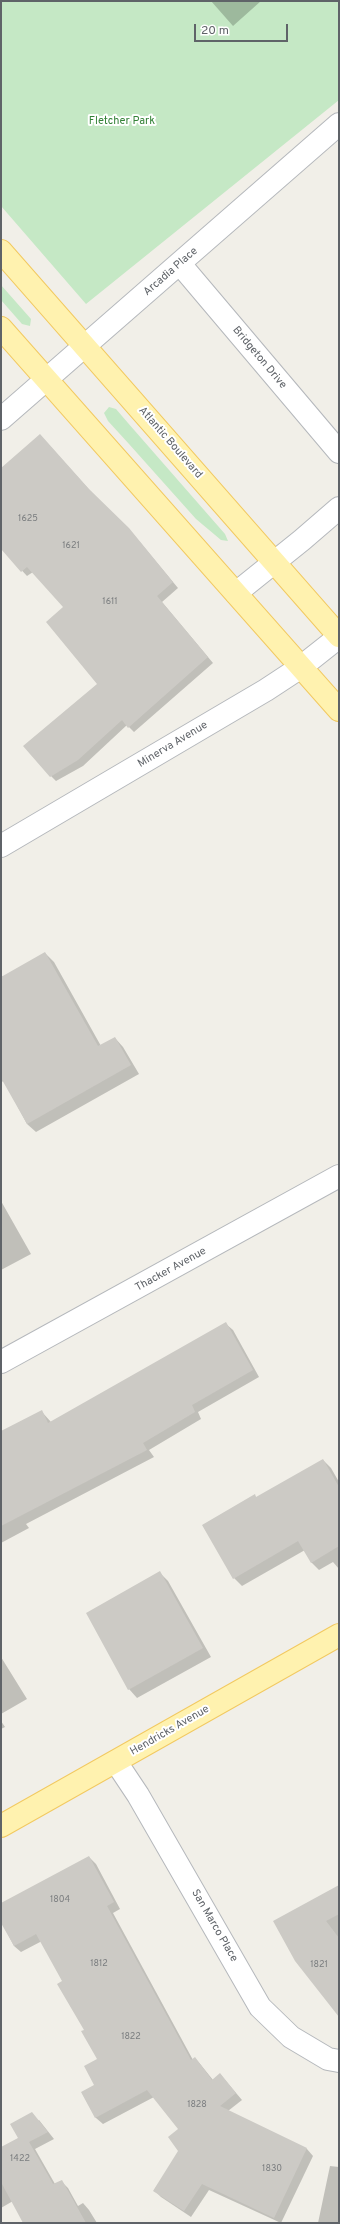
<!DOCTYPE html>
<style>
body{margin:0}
#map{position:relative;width:340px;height:2224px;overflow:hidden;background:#f1efe8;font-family:Overpass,sans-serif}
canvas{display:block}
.frame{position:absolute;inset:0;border:2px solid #5f6368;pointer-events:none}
.scale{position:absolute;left:194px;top:24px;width:94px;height:18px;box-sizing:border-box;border:2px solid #5f6368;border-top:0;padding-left:5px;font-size:12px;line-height:14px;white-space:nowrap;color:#5f6368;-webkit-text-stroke:3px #fff;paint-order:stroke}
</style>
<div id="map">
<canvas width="340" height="2224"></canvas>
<div class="frame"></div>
<div class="scale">20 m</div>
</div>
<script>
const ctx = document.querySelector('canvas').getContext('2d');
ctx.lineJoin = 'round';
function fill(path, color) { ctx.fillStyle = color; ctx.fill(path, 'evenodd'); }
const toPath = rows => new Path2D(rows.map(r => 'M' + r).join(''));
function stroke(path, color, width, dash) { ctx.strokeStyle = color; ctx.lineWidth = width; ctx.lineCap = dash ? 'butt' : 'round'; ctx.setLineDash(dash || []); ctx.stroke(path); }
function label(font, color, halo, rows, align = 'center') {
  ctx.font = font + ' Overpass,sans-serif'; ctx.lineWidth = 4; ctx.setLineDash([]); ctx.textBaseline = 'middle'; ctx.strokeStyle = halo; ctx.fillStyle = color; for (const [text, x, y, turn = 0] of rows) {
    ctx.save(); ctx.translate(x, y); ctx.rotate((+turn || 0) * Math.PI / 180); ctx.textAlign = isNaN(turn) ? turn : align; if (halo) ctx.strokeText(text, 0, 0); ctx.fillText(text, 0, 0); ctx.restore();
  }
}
const green = toPath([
 [1,1,339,1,339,100,86,304,1,206],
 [1,285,31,319,30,326,22,324,1,300],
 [109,407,116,409,128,423,225,534,228,541,221,540,196,519,129,444,108,421,104,413]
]);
const shadow = toPath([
 [211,1,261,1,233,26],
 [40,435,94,495,134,535,178,588,162,602,213,663,134,732,127,725,83,766,56,781,51,776,98,684,65,607,33,572,27,576,1,548,1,469],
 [45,953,54,962,101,1046,115,1038,123,1047,139,1074,36,1132,27,1124,4,1081,1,1082,1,974,3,977],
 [1,1201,31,1254,1,1270],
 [226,1324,233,1330,259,1377,198,1412,201,1419,149,1450,154,1457,26,1524,29,1528,1,1543,1,1432,42,1412,51,1422],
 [323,1460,331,1468,339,1482,339,1569,333,1562,319,1570,311,1562,305,1550,242,1586,234,1578,254,1495,257,1498],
 [160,1573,168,1581,211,1657,137,1698,129,1689],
 [1,1657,27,1699,1,1714],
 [1,1721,5,1727,1,1729],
 [89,1857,96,1864,120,1909,113,1913,193,2060,195,2058,201,2065,213,2080,220,2074,242,2100,228,2111,307,2149,313,2156,281,2223,209,2190,191,2217,161,2197,154,2190,180,2151,180,2129,154,2097,103,2124,96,2118,82,2093,95,2085,98,2060,85,2030,63,1982,42,1941,21,1952,14,1946,1,1921,1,1908],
 [339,1898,339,2011,296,1961],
 [39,2120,54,2139,35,2149,55,2184,61,2181,68,2188,78,2206,83,2203,89,2210,97,2223,24,2223,13,2201,1,2208,1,2148,19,2138],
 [330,2166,339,2167,339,2223,318,2223]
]);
const building = toPath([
 [40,434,89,489,129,528,173,582,157,596,208,657,128,728,122,720,78,760,50,777,23,746,97,684,46,622,63,607,27,567,21,572,1,549,1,468],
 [45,952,98,1046,115,1037,131,1065,27,1124,1,1078,1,977],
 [226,1322,253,1370,192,1405,195,1412,143,1443,147,1450,1,1526,1,1431,42,1410,48,1423],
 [323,1459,339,1487,339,1546,311,1563,298,1541,233,1579,202,1525,255,1494,256,1497],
 [160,1571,203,1648,128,1690,86,1613],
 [89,1856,114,1902,107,1906,191,2060,195,2057,212,2080,220,2073,236,2093,220,2106,307,2148,274,2218,202,2184,184,2211,153,2191,178,2151,168,2137,178,2129,147,2090,95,2118,81,2092,94,2085,84,2066,97,2059,81,2031,84,2030,57,1984,62,1981,36,1934,14,1946,1,1923,1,1903],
 [339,1885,339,1914,326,1921,339,1938,339,2017,295,1961,273,1921],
 [32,2112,48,2132,29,2142,53,2184,62,2180,86,2223,23,2223,1,2182,1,2147,18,2138,10,2124]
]);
const minor = toPath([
 [180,264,339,452],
 [1,419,339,124],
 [236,593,302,540,339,508],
 [1,846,266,690,301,667,339,637],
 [1,1362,339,1176],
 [116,1762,138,1795,260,2007,291,2037,328,2059,339,2061]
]);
const major = toPath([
 [1,251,339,636],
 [1,328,339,710],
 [1,1826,339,1635]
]);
const numberNames = [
 ["1625",28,519],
 ["1621",71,546],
 ["1611",110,602],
 ["1804",60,1900],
 ["1812",99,1964],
 ["1821",319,1965],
 ["1822",131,2037],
 ["1828",197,2105],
 ["1422",20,2159],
 ["1830",272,2169]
];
const parkNames = [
 ["Fletcher Park",122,122]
];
const streetNames = [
 ["Arcadia Place",171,272,-41],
 ["Bridgeton Drive",259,358,50],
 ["Atlantic Boulevard",170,443,49],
 ["Minerva Avenue",173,745,-31],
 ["Thacker Avenue",171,1270,-29],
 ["Hendricks Avenue",170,1731,-30],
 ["San Marco Place",214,1926,60]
];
fill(green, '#c5e8c5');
fill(shadow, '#0003');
fill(building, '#cccac5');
stroke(minor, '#b5b8bc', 24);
stroke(major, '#f2c960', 24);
stroke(minor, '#fff', 22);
stroke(major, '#fff2af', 22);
label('9px', '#7a7d7f', null, numberNames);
label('11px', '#348238', '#fff', parkNames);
label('11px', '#5f6368', '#fff', streetNames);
</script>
